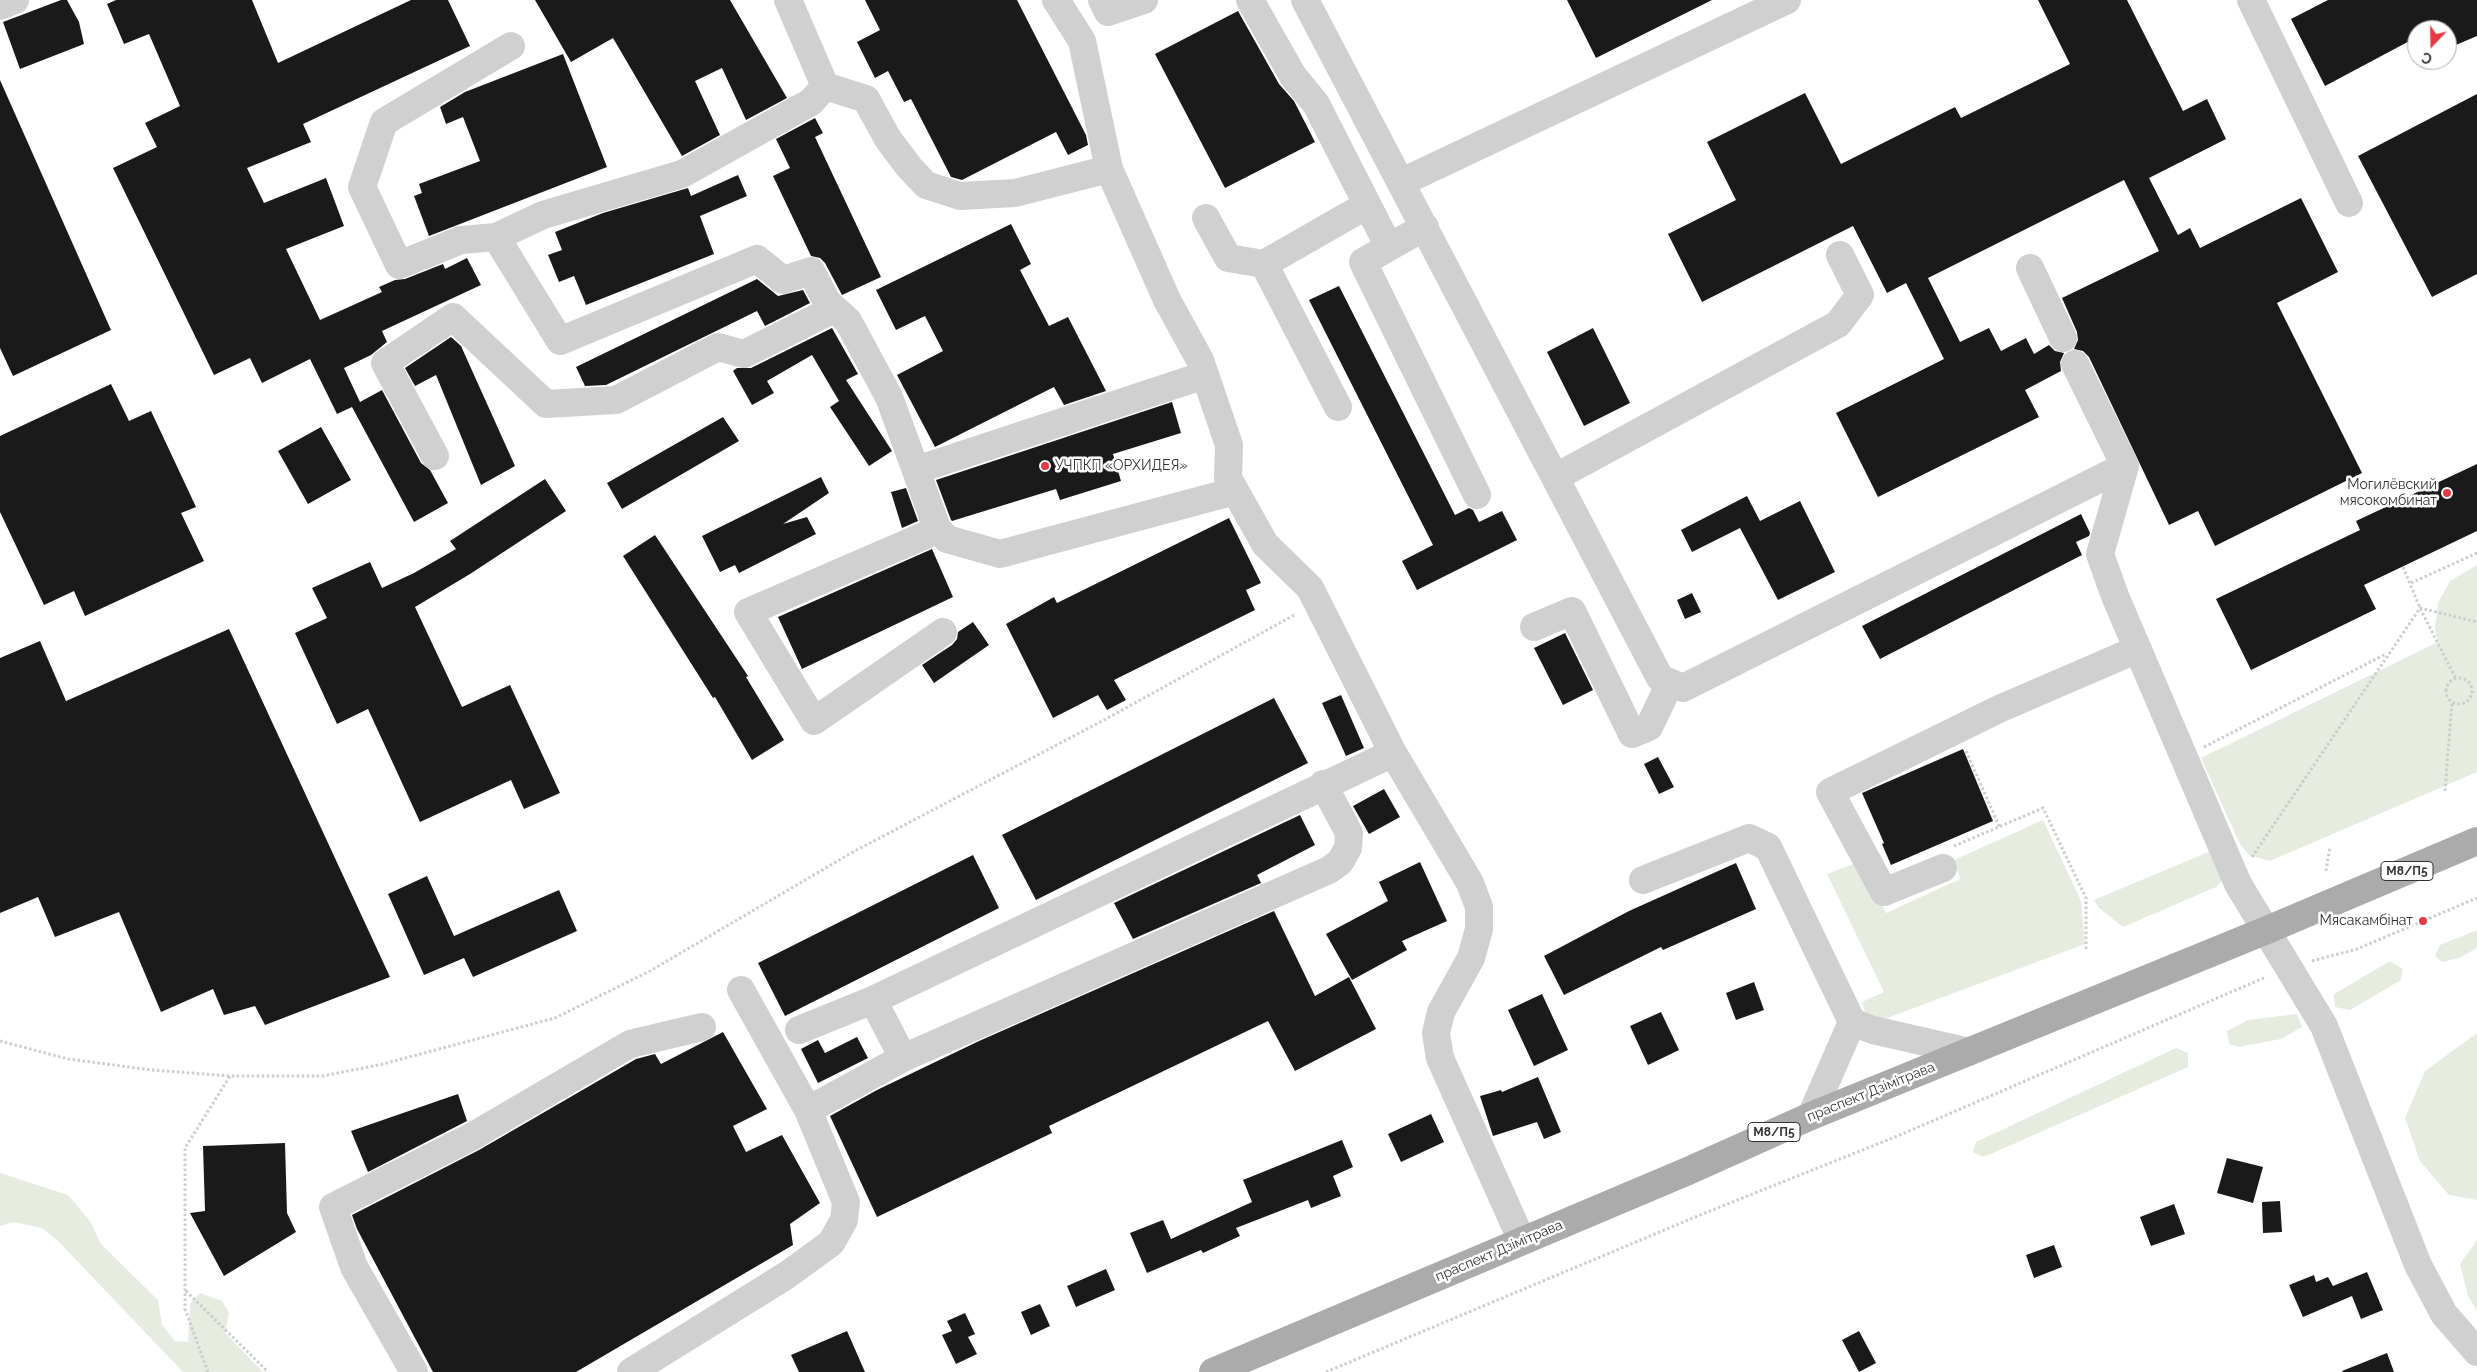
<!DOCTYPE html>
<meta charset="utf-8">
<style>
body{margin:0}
#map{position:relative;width:2477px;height:1372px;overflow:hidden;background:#fff;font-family:Raleway,sans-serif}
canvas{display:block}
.north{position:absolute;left:2407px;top:20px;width:50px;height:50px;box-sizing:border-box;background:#fff;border:1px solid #adadad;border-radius:50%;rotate:201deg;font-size:14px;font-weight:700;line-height:20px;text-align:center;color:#333}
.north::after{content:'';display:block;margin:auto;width:18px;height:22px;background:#e63946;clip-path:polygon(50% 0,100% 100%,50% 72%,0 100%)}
</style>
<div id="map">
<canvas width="2477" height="1372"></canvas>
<div class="north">С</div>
</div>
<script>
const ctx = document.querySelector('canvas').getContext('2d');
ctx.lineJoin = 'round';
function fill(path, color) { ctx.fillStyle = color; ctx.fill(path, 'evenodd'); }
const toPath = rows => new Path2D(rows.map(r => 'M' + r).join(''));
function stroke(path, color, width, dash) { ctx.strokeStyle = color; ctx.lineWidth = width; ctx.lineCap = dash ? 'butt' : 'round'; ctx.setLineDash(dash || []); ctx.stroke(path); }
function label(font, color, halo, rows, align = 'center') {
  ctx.font = font + ' Raleway,sans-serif'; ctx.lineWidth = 5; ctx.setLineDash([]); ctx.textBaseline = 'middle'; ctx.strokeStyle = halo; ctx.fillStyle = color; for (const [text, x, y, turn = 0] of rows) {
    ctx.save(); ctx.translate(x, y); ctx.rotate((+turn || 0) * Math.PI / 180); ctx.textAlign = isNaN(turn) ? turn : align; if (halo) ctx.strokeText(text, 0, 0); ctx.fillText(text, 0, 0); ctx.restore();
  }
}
const green = toPath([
 [2477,565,2477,772,2270,861,2249,855,2240,844,2201,758,2438,642,2435,629,2438,603,2450,581],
 [2043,820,2081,901,2085,944,1882,1020,1865,1012,1862,1002,1884,992,1827,874,1861,861,1886,913,1960,879,1954,860],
 [2213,850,2224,874,2221,882,2216,887,2123,927,2099,908,2094,900],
 [2477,930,2477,948,2459,958,2442,962,2435,956,2440,945],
 [2390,961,2403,969,2401,980,2350,1010,2335,1007,2334,994],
 [2297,1014,2302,1027,2281,1039,2238,1047,2229,1044,2227,1031,2248,1020],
 [2477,1033,2477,1200,2449,1195,2420,1161,2405,1118,2425,1071],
 [2176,1048,2188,1053,2188,1067,2000,1150,1983,1157,1973,1152,1976,1142],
 [0,1173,68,1195,90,1221,101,1244,158,1300,162,1325,175,1341,188,1342,190,1304,200,1293,222,1301,229,1313,225,1333,263,1372,183,1372,58,1241,42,1228,14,1222,0,1226],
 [2477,1240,2477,1311,2468,1296,2460,1264]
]);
const building = toPath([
 [61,0,67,0,79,22,84,44,20,69,3,22],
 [116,0,252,0,278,63,411,0,448,0,470,46,303,124,311,142,247,168,264,203,326,178,344,226,286,249,320,320,382,292,379,287,395,280,405,279,443,264,445,269,467,258,481,285,382,331,387,342,371,355,344,368,360,402,382,390,421,463,430,470,448,503,414,522,352,407,337,414,310,359,262,383,250,358,214,375,113,168,157,147,145,123,180,106,149,34,124,44,107,4],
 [535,0,730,0,787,98,746,120,722,68,695,81,720,135,682,156,613,38,571,62],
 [865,0,1017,0,1086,135,1088,145,1068,155,1056,132,962,180,951,177,911,99,904,102,888,71,875,78,857,42,880,30],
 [1567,0,1712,0,1596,58],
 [2038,0,2127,0,2183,111,2207,99,2226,139,2149,178,2178,235,2190,228,2200,248,2301,198,2338,272,2277,303,2362,473,2215,546,2198,511,2169,525,2089,357,2083,351,2074,349,2078,340,2077,332,2062,298,2159,251,2124,180,1928,278,1960,342,1989,328,2001,351,2026,338,2034,354,2049,345,2055,351,2064,353,2060,362,2061,371,2025,390,2039,417,1878,497,1836,413,1944,359,1906,283,1887,293,1853,226,1702,302,1668,234,1736,200,1707,142,1805,93,1841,164,1955,107,1961,118,2070,64],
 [2328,0,2477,0,2477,36,2451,47,2447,30,2417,30,2417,37,2325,86,2291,19],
 [1238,11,1279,84,1294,101,1315,142,1225,188,1155,54],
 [563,54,607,167,429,236,414,196,422,193,419,184,480,161,463,117,446,124,440,107,465,92],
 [0,80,111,330,13,376,0,348],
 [2477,94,2477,274,2432,297,2358,156],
 [815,118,823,133,815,137,881,277,842,295,825,263,820,258,811,256,773,176,790,168,776,139],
 [738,175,747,196,700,216,714,254,586,305,574,276,559,282,548,255,562,250,555,232,603,213,688,188,691,196],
 [1011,224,1031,264,1020,270,1049,326,1068,317,1106,391,1064,405,1054,387,935,447,897,375,943,351,925,316,896,330,876,290],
 [757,279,778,296,803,290,810,303,765,326,757,311,606,385,585,386,576,367],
 [1339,286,1455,515,1469,508,1473,510,1479,522,1502,511,1517,540,1417,590,1402,561,1433,545,1309,300],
 [832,328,858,374,846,380,892,451,869,466,830,407,839,401,812,355,767,381,774,393,752,405,733,371,737,368,751,368],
 [1593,328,1630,403,1584,426,1547,352],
 [451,337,461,346,515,466,481,485,436,375,415,386,405,368],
 [111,384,129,421,151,411,196,507,181,513,204,561,85,616,74,591,44,605,0,512,0,436],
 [1172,402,1181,433,1113,454,1121,481,1060,500,1056,489,952,521,951,520,936,480],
 [723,417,739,441,622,509,607,483],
 [321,427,351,480,308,504,278,451],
 [2477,464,2477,531,2364,585,2376,609,2251,670,2216,599,2360,530,2356,521],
 [821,477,829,493,783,524,807,517,816,534,739,573,735,565,720,572,702,536],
 [545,479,566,511,470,574,415,607,462,707,510,685,560,793,524,809,511,780,420,822,368,709,337,724,295,633,327,618,312,588,370,562,382,588,414,573,456,549,450,541],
 [906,488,918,521,902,528,891,492],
 [1747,496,1760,521,1800,501,1835,572,1778,600,1740,528,1692,552,1681,530],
 [2081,514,2090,533,2089,536,2076,542,2082,555,1880,659,1862,626],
 [1229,518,1261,583,1246,590,1255,610,1114,680,1126,700,1107,710,1098,695,1053,718,1006,624,1054,597,1057,603],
 [655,535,748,676,746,677,784,740,752,760,715,697,713,698,623,556],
 [932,549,953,597,802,669,778,617],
 [1692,593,1701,612,1685,619,1677,600],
 [973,622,989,645,934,683,922,665,952,645,957,639,958,632],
 [229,629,390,977,265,1025,255,1006,224,1015,213,989,161,1012,119,912,55,937,38,897,0,913,0,658,40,641,66,701],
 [1565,633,1593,690,1563,705,1534,648],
 [1341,695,1364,748,1346,756,1322,703],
 [1274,698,1308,763,1036,900,1002,835],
 [1963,749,1993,821,1891,865,1882,844,1884,843,1862,793],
 [1658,757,1674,787,1659,794,1644,764],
 [1384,789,1400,817,1369,834,1353,806],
 [1300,815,1315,845,1257,875,1261,883,1133,939,1114,903],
 [973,855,999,908,785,1016,758,963],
 [1420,862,1447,921,1402,941,1407,950,1352,980,1326,934,1388,901,1379,882],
 [1736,863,1756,909,1663,950,1661,947,1564,995,1544,956,1629,911],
 [427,876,454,936,559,890,577,931,473,977,464,958,424,975,388,894],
 [1274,911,1315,996,1349,977,1376,1029,1295,1071,1268,1021,1049,1126,1052,1133,877,1217,830,1116,877,1090,979,1041],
 [1754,982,1764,1010,1736,1020,1726,993],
 [1542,994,1568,1050,1534,1066,1508,1010],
 [1661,1012,1679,1050,1648,1065,1630,1026],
 [723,1032,767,1109,733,1126,746,1152,782,1135,820,1203,790,1224,793,1245,576,1372,433,1372,357,1229,352,1215,479,1150,636,1059,655,1054,661,1064],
 [857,1037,868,1058,818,1083,801,1049,818,1040,825,1053],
 [1538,1077,1561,1132,1544,1139,1537,1122,1493,1136,1480,1096,1501,1090,1502,1092],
 [458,1094,467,1121,368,1172,351,1131],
 [1431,1114,1444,1142,1401,1162,1388,1134],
 [1342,1140,1353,1167,1333,1176,1341,1196,1311,1208,1308,1200,1236,1228,1240,1236,1203,1253,1201,1250,1147,1273,1130,1233,1163,1220,1171,1239,1252,1202,1243,1180],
 [285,1143,287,1213,296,1232,224,1276,190,1213,205,1211,203,1146],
 [2227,1158,2263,1167,2253,1203,2217,1193],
 [2280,1201,2282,1232,2263,1233,2262,1202],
 [2174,1204,2185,1234,2151,1246,2140,1217],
 [2054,1245,2062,1267,2034,1278,2026,1255],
 [1106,1269,1115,1290,1076,1307,1067,1286],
 [2367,1272,2383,1310,2361,1319,2352,1296,2303,1317,2289,1285,2314,1275,2316,1282,2328,1277,2333,1286],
 [1040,1304,1050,1326,1031,1335,1021,1312],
 [965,1313,975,1334,968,1337,977,1354,956,1364,942,1335,952,1331,947,1321],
 [847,1331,865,1372,799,1372,791,1355],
 [1859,1331,1876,1363,1859,1372,1842,1340],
 [2387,1353,2394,1372,2343,1372,2342,1371]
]);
const path = toPath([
 [2403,567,2420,608,2456,679],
 [2411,583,2477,553],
 '2446 691a13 13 0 1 1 26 0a13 13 0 1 1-26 0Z',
 [2204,747,2386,654],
 [1966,751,2000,828],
 [2445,791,2452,702],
 [1954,846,2043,808,2086,898,2086,949],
 [2252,857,2420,608,2477,622],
 [2326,871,2330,847],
 [2312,961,2357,949,2477,898],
 [0,1041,68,1059,152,1070,230,1076,323,1076,383,1064,555,1018,650,971,853,852,1106,719,1296,614],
 [186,1291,268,1372],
 [208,1372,185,1309,185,1148,230,1076],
 [1326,1372,1705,1213,1900,1135,2266,977]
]);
const minor = toPath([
 [788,0,825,86,866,99,888,139,909,167,926,185,960,196,1015,193,1109,169,1167,300,1200,360,1229,445,1228,478,1265,544,1310,588,1393,753,1470,883,1479,907,1479,929,1471,958,1441,1012,1436,1033,1440,1058,1522,1241],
 [1056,0,1082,41,1109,169],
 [1102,0,1108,12,1144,0],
 [1250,0,1293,76,1316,104,1389,247,1425,227],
 [1305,0,1660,678,1683,688,2125,466],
 [2251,0,2349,203],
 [0,6,15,0],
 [511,46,384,122,362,187,399,265,461,240,496,237,560,341,757,259,783,280,811,271,827,302,848,321,889,397,937,528],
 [1402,182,1787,0],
 [1206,218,1228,258,1264,264],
 [496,237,543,215,682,174,811,102,825,86],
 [1389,247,1363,262,1477,495],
 [2030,268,2063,338],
 [2075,364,2125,466,2100,554,2115,596,2238,884,2324,1026,2418,1265,2444,1314,2477,1352],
 [1338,407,1264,264,1367,205],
 [435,456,385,363,453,317,546,404,616,400,718,347,744,354,834,309],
 [916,470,1205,375],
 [1556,477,1838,324,1860,295,1840,255],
 [1534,627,1572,611,1632,734,1649,727,1670,683],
 [943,632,814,721,748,612,926,535,937,528,947,539,1000,554,1235,491],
 [1943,868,1884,892,1830,792,1999,709,2138,649],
 [1643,880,1749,838,1768,847,1852,1022,1873,1030,1969,1052],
 [741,990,808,1110],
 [873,1000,903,1058],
 [799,1030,873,1000,1393,753],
 [1811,1116,1852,1022],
 [414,1372,354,1267,333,1207,471,1137,630,1044,702,1027],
 [631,1372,787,1275,831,1243,844,1220,846,1202,808,1110,903,1058,1329,870,1340,862,1348,848,1349,833,1323,784]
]);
const major = toPath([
 [1213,1372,1688,1171,1811,1116,2267,930,2477,841]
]);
const markers = [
 [1045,466,5,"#e63946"],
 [2447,493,5,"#e63946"],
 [2423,921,5,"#e63946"]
];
const shields = [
 [2407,871,52],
 [1774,1132,52]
];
const shieldNames = [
 ["М8/П5",2407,871],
 ["М8/П5",1774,1132]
];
const poiNames = [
 ["УЧПКП «ОРХИДЕЯ»",1055,466,"left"],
 ["Могилёвский",2437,485],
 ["мясокомбинат",2437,501],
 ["Мясакамбінат",2413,921]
];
const streetNames = [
 ["праспект Дзімітрава",1871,1092,-22],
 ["праспект Дзімітрава",1499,1251,-23]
];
fill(green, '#e6ecdf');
fill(building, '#1a1a1a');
stroke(path, '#cdcdcd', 3, [2.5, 2.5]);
stroke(minor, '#d0d0d0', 28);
stroke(major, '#ababab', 28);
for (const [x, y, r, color] of markers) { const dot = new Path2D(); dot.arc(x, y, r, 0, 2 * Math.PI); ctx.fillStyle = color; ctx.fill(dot); stroke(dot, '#fff', 2); }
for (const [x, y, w] of shields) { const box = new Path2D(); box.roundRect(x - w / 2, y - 9.5, w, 19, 4); ctx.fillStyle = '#fff'; ctx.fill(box); stroke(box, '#333', 1); }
label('bold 12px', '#333', null, shieldNames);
label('14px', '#333', '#fff', poiNames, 'right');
label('14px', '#333', '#fff', streetNames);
</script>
